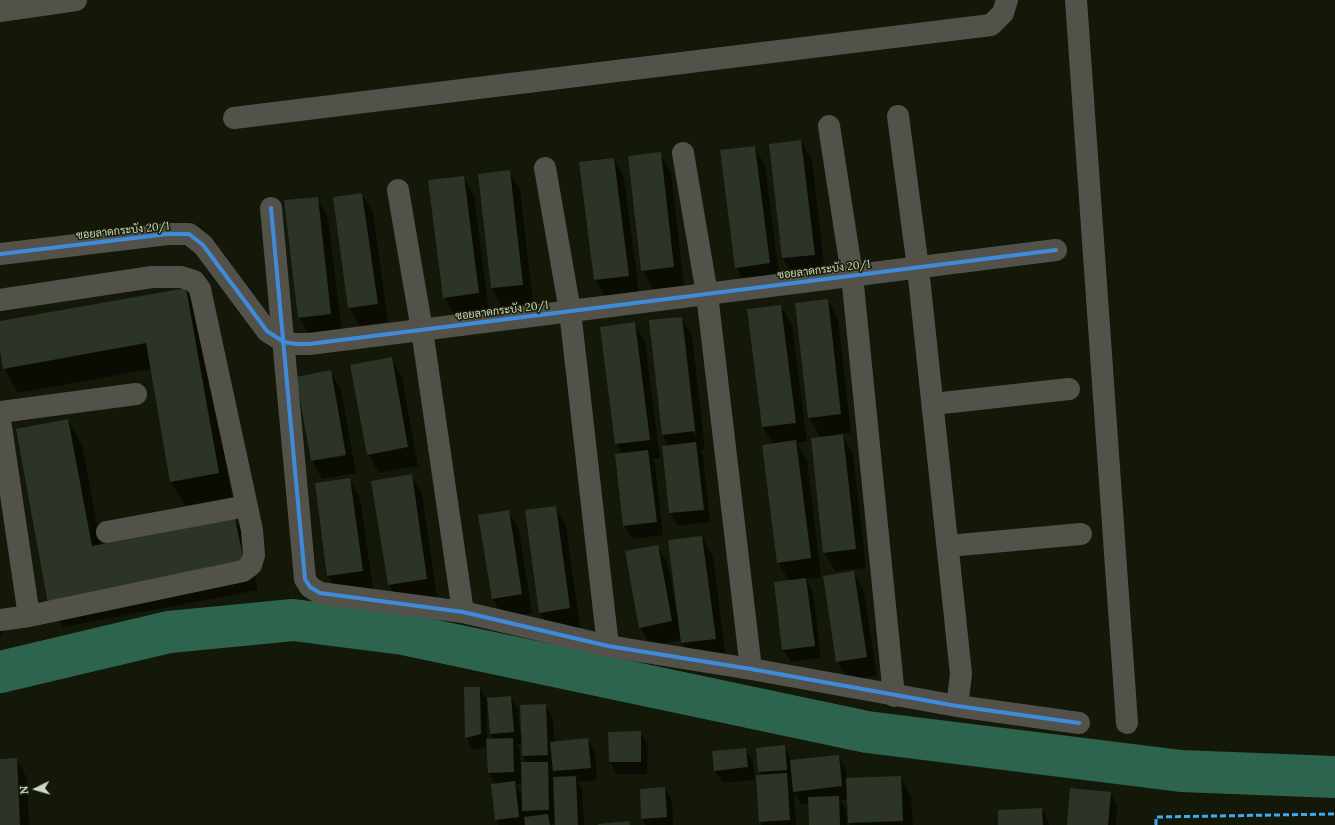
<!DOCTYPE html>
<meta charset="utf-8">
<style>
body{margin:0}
#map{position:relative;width:1335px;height:825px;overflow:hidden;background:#131809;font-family:Lora,serif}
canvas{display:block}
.north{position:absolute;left:16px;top:769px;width:40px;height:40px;-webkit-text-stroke:3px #161e03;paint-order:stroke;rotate:265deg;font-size:11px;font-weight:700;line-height:16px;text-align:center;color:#d0d7c6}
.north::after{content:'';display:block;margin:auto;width:14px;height:18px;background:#d0d7c6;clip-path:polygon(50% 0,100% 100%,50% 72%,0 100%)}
</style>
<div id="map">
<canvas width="1335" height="825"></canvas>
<div class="north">N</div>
</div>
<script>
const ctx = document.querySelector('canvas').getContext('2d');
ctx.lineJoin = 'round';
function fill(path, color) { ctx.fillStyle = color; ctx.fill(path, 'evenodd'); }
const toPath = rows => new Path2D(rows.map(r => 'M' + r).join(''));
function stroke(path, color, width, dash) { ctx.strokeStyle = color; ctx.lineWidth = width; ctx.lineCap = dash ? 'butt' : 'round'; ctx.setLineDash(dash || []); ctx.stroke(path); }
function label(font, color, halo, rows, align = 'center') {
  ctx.font = font + ' Lora,Sarabun,serif'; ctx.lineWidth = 3; ctx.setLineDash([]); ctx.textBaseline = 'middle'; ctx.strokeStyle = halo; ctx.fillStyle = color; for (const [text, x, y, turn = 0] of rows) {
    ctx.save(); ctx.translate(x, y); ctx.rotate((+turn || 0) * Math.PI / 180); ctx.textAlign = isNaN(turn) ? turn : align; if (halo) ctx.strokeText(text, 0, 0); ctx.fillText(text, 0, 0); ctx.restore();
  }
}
const shadow = toPath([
 [801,141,812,160,825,273,794,277,783,258,770,144],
 [754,147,765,165,780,282,747,286,736,267],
 [660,153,671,172,684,286,653,289,642,270],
 [614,159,624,178,639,294,606,298,595,280],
 [509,171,520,189,533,303,502,307,492,288,479,175],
 [463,177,474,195,489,312,455,316,444,297],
 [362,194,373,212,388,322,360,326,349,307],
 [317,198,328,217,342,332,310,336,299,317],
 [186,289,200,313,232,497,185,506,171,482,151,369,18,393,4,368,0,345,0,322],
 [828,300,838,319,851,433,842,434,853,454,866,568,835,571,824,552,821,438,809,417],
 [781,306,792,325,807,441,797,443,807,460,821,577,806,579,813,592,821,658,791,662,783,650,789,581,778,562,773,444,763,427],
 [681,318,692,336,705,450,700,450,703,456,710,522,678,526,670,513,663,447,669,446,663,435],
 [683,336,685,336,696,436,694,436],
 [634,323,645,342,660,458,652,459,655,464,663,535,632,539,624,526,616,455,622,454,616,444,601,328],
 [391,358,402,377,418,466,379,473,368,454],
 [330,371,341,390,356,473,322,479,312,460],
 [68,420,82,445,101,545,235,520,249,544,258,590,63,627,49,603],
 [411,476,422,494,437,598,399,603,389,585],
 [349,479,360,498,373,589,339,594,328,576],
 [555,507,566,526,580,627,551,631,540,612],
 [508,511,519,530,532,613,503,618,493,599,479,516],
 [702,537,713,556,726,658,693,662,682,643,682,640,651,646,640,627,657,546,668,564,676,609,678,608],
 [853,572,864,591,877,676,848,680,837,662],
 [0,618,3,636,0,636],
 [480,688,488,703,511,697,518,709,520,734,522,734,545,705,553,718,554,742,587,739,595,752,597,780,578,782,582,789,584,825,556,825,555,823,552,823,552,825,499,825,496,820,495,784,489,773,488,746,473,750,466,737],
 [487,704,489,704,491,734,495,740,487,740],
 [522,744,523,756,527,763,520,763,520,751,516,745],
 [550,767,553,767,554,773],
 [522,784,522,795,516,785],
 [640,732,648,745,647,774,617,774,610,762],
 [784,746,792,761,838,756,846,769,847,779,901,777,911,796,913,825,850,825,848,799,840,800,846,809,847,825,810,825,809,803,801,804,794,791,796,825,762,825,760,822,757,776,762,775,759,771],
 [745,749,753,761,755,780,723,783,715,771],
 [16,759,27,778,29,825,0,825,0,760],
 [665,788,672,801,673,825,646,825,642,818],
 [1110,793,1117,805,1116,825,1068,825],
 [1042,809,1049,822,1049,825,999,825]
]);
const river = toPath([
 [0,672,169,632,293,620,403,634,867,732,1181,771,1335,777]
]);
const building = toPath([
 [801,140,815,255,782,258,769,144],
 [755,146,770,263,735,268,720,150],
 [661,152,674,267,641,271,628,156],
 [614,158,629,276,594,280,579,162],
 [510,170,523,285,491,288,478,174],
 [464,176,479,293,443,298,428,180],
 [362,193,378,304,348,308,333,197],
 [318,197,331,314,298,318,284,200],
 [186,288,219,473,170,482,146,343,3,369,0,351,0,321],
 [828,299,841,414,808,418,795,303],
 [781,305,796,423,762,427,747,309],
 [682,317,695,431,662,435,649,320],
 [635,322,650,440,615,444,600,327],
 [392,357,408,447,367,455,350,365],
 [331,370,346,455,311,461,296,377],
 [68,419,92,546,235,519,245,566,48,604,16,429],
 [843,434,856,549,823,553,811,438],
 [796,440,811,558,777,563,762,445],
 [696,442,704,510,669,513,662,446],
 [648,450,657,522,623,526,615,454],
 [412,474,427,579,388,585,371,481],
 [350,478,363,571,327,576,315,483],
 [556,506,570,608,539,613,525,510],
 [509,510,522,594,492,599,478,515],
 [702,536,716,639,681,643,668,540],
 [658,545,672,621,639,628,625,551],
 [854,571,867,657,836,662,823,576],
 [806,578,815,646,782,650,774,582],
 [464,687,480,687,481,734,465,738],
 [511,696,514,732,490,734,487,698],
 [546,704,548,755,522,756,520,705],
 [641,731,641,762,609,762,608,732],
 [513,738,514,772,488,773,486,739],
 [588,738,591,768,553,771,550,742],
 [785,745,787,770,758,772,756,748],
 [746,748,748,767,714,771,712,751],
 [839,755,842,786,793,792,790,760],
 [17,758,20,825,0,825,0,759],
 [521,762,548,762,549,810,522,811],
 [787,773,790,820,759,822,756,775],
 [576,776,578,825,555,825,553,777],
 [901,776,903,821,848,823,846,778],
 [515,781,519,817,495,820,491,784],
 [665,787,667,817,641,819,640,789],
 [1070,788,1111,792,1108,825,1067,825],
 [839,796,840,825,809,825,808,797],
 [1042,808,1043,825,998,825,998,810],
 [548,814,550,825,525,825,524,817],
 [629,821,630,825,598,825,598,824]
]);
const minor = toPath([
 [1076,0,1127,723],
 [0,11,76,0],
 [898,116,918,268,961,674,957,706],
 [234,118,991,25,1003,13,1007,0],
 [829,126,852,275,894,696],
 [683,153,707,294,751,669],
 [545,168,570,311,608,646],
 [398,190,422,330,463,612],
 [271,208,305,579,310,587,320,593,463,612,608,646,751,669,957,706,1079,723],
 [0,254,168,234,189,234,203,245,267,331,284,342,296,344,309,344,1056,250],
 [0,300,152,277,181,277,194,281,200,289,252,530,254,555,251,565,243,571,29,616,0,620],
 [933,404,1069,389],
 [0,412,136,394],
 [0,420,29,616],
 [107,532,247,506],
 [948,546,1081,534]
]);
const quiet = toPath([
 [1156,825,1156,817,1335,814]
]);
const cycleway = toPath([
 [271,208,305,579,310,587,320,593,463,612,608,646,751,669,957,706,1079,723],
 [0,254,168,234,189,234,203,245,267,331,284,342,296,344,309,344,1056,250]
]);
const streetNames = [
 ["ซอยลาดกระบัง 20/1",123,231,-6],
 ["ซอยลาดกระบัง 20/1",824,270,-7],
 ["ซอยลาดกระบัง 20/1",502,311,-7]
];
fill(shadow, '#0007');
stroke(river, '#2d644d', 42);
fill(building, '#2b3426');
stroke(minor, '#52524b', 22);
stroke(quiet, '#3fa9f5', 3, [6, 3]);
stroke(cycleway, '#408adc', 4);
label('11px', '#d0d7c6', '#161e03', streetNames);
</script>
